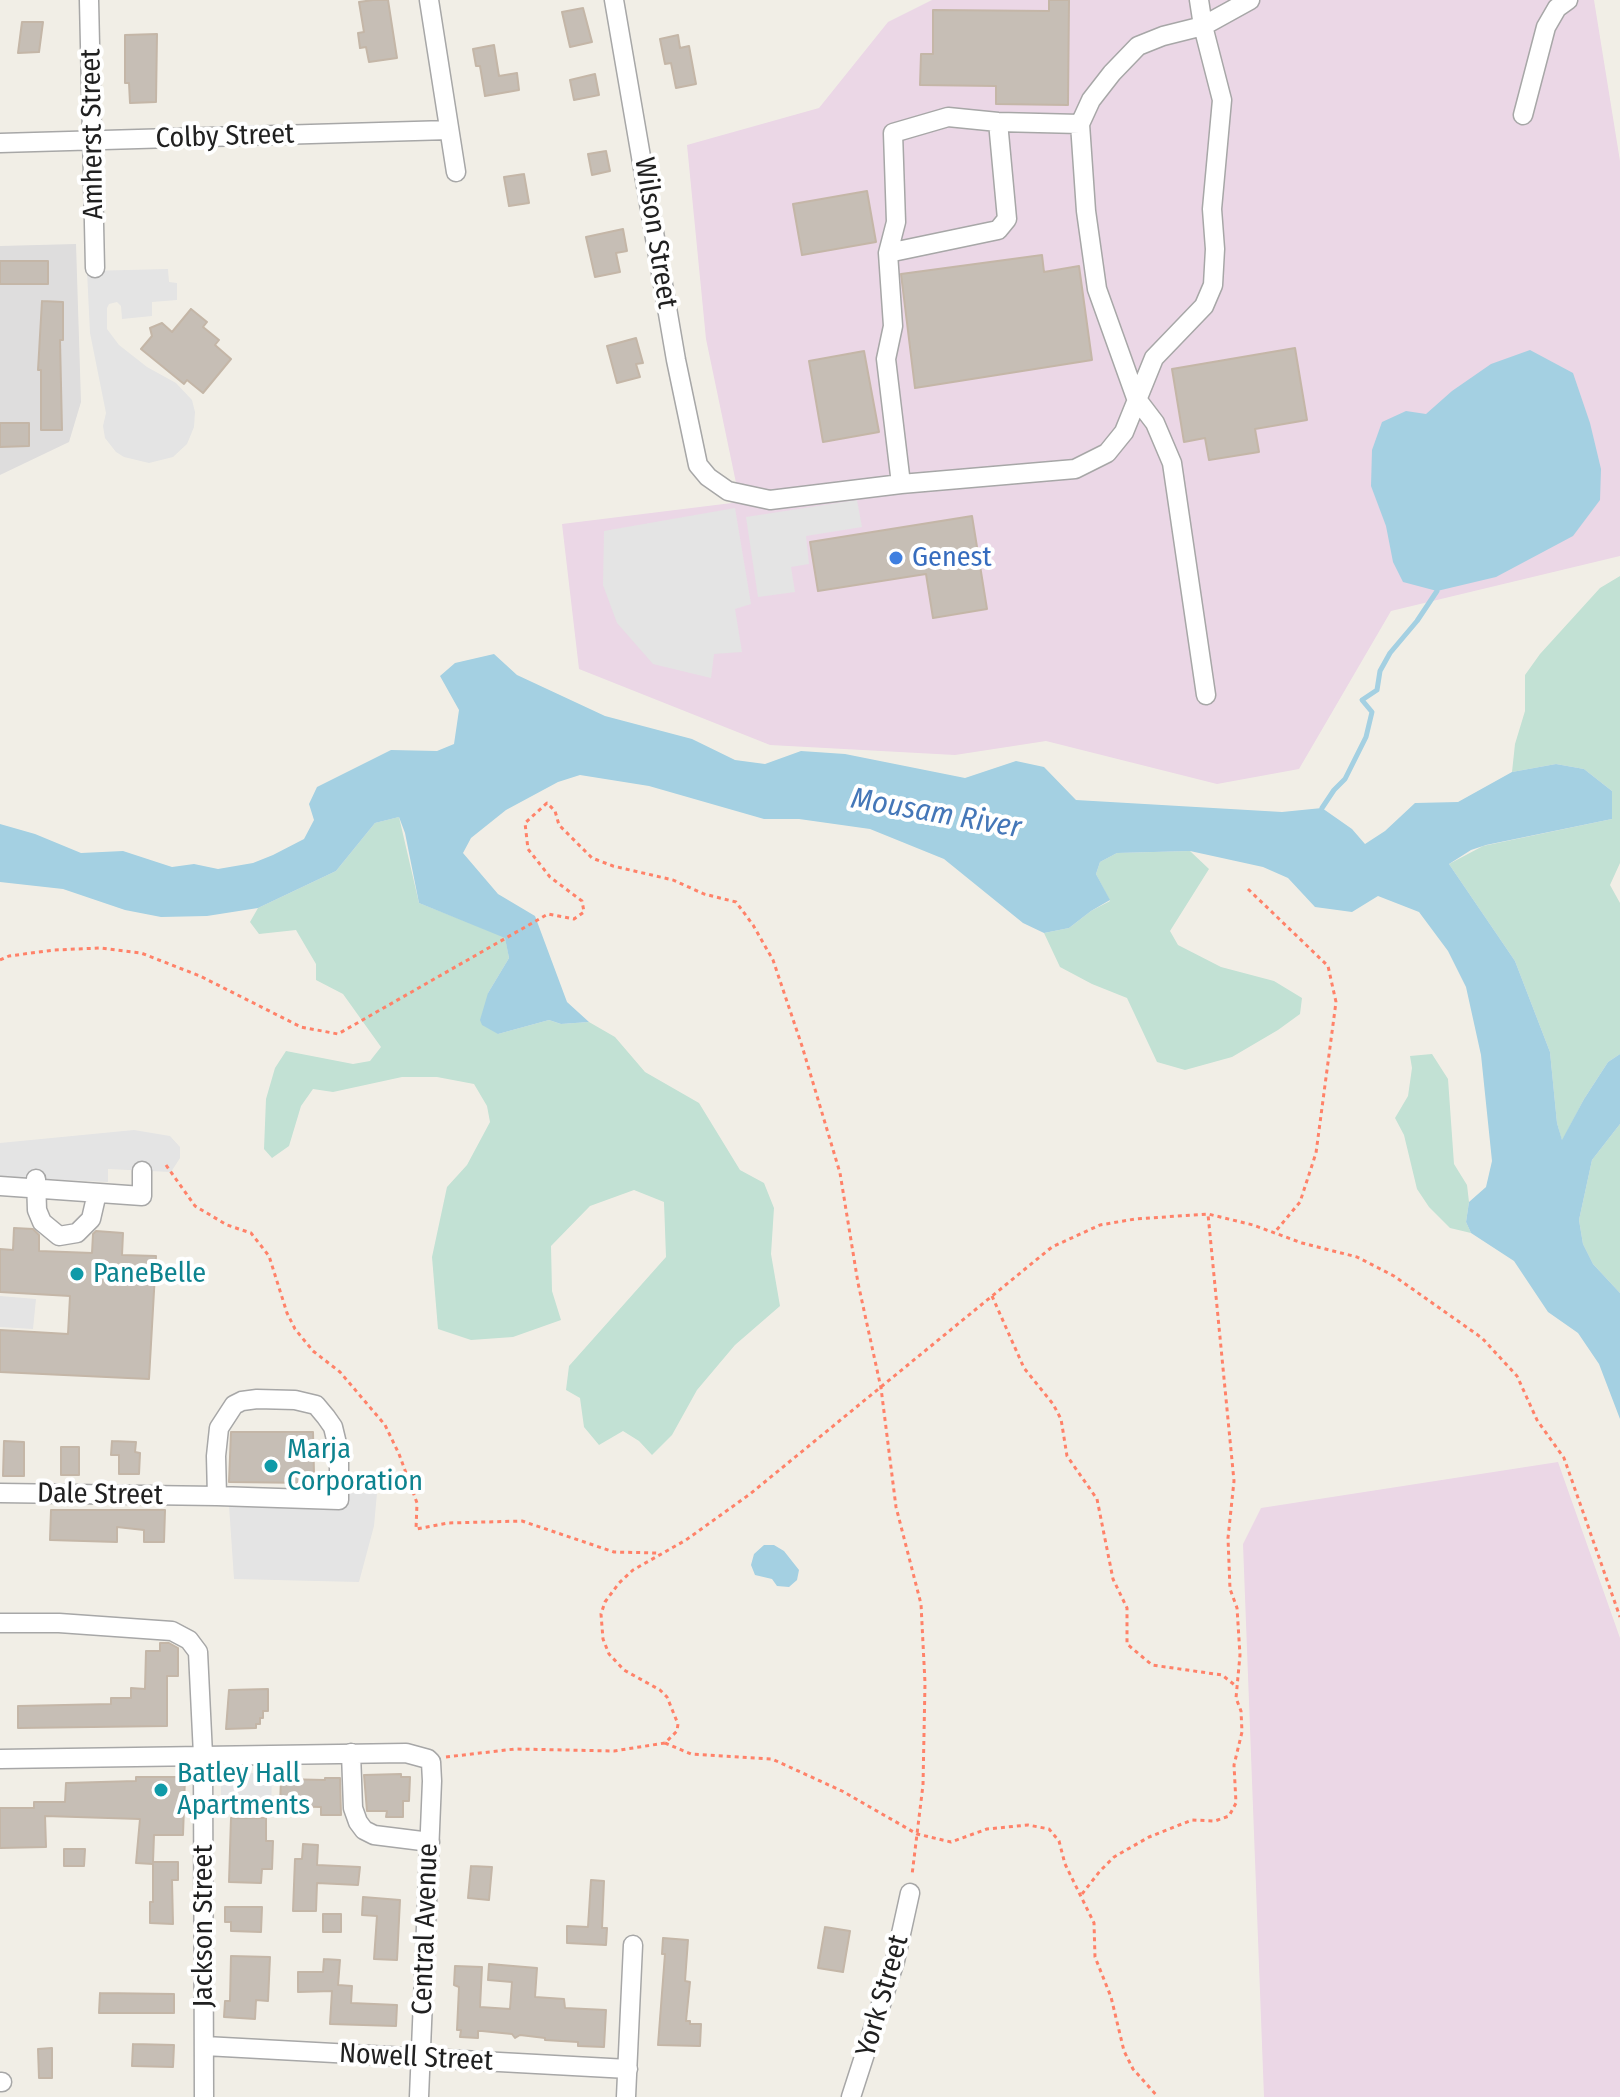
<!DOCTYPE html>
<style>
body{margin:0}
canvas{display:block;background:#f1eee6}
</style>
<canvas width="1620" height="2097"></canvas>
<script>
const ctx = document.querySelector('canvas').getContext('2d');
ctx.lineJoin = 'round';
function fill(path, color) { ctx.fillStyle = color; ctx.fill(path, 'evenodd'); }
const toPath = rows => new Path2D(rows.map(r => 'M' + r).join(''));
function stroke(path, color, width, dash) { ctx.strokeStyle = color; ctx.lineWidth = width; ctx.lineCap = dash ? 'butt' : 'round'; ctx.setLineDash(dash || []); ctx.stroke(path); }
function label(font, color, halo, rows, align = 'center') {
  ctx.font = font + ' "Fira Sans Condensed",sans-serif'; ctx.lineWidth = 8; ctx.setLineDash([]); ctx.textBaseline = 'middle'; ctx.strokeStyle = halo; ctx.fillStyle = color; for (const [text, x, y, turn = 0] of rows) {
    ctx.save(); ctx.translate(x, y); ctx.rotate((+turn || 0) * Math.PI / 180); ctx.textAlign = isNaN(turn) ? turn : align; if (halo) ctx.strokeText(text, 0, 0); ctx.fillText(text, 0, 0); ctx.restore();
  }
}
const residential = toPath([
 [76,244,81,402,69,442,0,475,0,246]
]);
const industrial = toPath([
 [932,0,1594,0,1620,161,1620,556,1391,611,1299,769,1217,784,1046,741,955,755,770,745,579,669,562,524,740,502,706,339,687,145,819,108,888,22],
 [1558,1462,1620,1638,1620,2097,1264,2097,1243,1544,1261,1508]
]);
const wetland = toPath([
 [1620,576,1620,863,1610,885,1620,903,1620,1054,1608,1062,1584,1099,1562,1141,1557,1123,1550,1052,1515,961,1449,864,1483,846,1612,819,1612,791,1584,769,1556,764,1512,772,1515,744,1525,711,1525,675,1540,654,1600,588],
 [399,817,419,903,505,937,509,958,488,993,498,1034,549,1020,561,1024,589,1022,615,1037,645,1072,699,1103,740,1170,764,1183,774,1208,771,1254,780,1306,735,1345,697,1390,672,1435,652,1455,639,1441,623,1431,599,1445,584,1427,580,1398,566,1390,569,1366,666,1257,664,1202,634,1190,590,1206,551,1246,552,1291,561,1320,513,1337,471,1340,438,1329,432,1257,447,1187,467,1165,490,1122,487,1106,474,1084,437,1077,402,1077,333,1092,313,1089,301,1106,289,1146,272,1158,264,1149,266,1099,275,1068,286,1051,353,1064,370,1061,381,1047,343,994,316,980,316,964,296,930,259,934,250,922,258,908,336,871,375,823],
 [1190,851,1209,869,1170,931,1178,945,1221,967,1274,981,1302,998,1300,1014,1278,1030,1232,1057,1185,1070,1157,1062,1127,998,1092,984,1060,967,1044,933,1069,928,1091,911,1110,901,1096,874,1100,862,1117,853],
 [1432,1054,1448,1079,1454,1164,1467,1185,1469,1202,1466,1222,1471,1233,1450,1228,1429,1207,1417,1189,1404,1135,1395,1118,1408,1096,1412,1068,1410,1056],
 [1620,1124,1620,1293,1593,1264,1583,1244,1579,1220,1592,1160]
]);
const parking = toPath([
 [168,269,169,282,177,283,177,300,152,302,152,316,122,319,121,306,117,302,109,304,107,308,107,329,119,345,147,367,176,383,192,400,195,412,194,427,187,444,173,457,149,463,124,457,116,452,105,438,103,426,106,413,90,333,87,271],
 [857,500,862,527,806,536,809,564,791,567,795,592,758,597,746,517],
 [735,508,751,604,735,609,742,652,714,654,711,678,653,664,617,623,603,585,604,531],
 [134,1130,170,1136,180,1147,180,1158,171,1172,108,1169,108,1182,0,1177,0,1143],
 [0,1296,36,1299,33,1329,0,1327],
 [228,1491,377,1493,374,1526,359,1582,234,1579],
 [221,1773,272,1773,271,1813,221,1813]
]);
const water = toPath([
 [1530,350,1573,373,1590,423,1601,469,1600,500,1573,536,1496,577,1437,591,1403,582,1393,562,1386,526,1371,486,1372,450,1382,422,1406,411,1426,414,1452,391,1491,364],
 [494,654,517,675,605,716,692,739,735,760,765,764,801,751,845,754,965,778,1016,761,1044,767,1076,800,1282,812,1322,808,1352,829,1365,844,1385,831,1415,803,1458,802,1512,772,1556,764,1584,769,1612,791,1612,819,1486,845,1471,850,1449,864,1515,961,1550,1052,1557,1123,1562,1140,1584,1099,1608,1062,1620,1054,1620,1124,1592,1160,1579,1220,1583,1244,1593,1264,1620,1293,1620,1419,1599,1364,1578,1333,1548,1312,1514,1261,1471,1233,1466,1222,1469,1202,1486,1187,1492,1161,1481,1055,1466,987,1448,951,1419,912,1378,896,1352,912,1315,907,1288,878,1263,867,1190,851,1117,853,1100,862,1096,874,1110,900,1091,911,1069,928,1044,933,1023,923,944,859,870,829,799,819,764,819,649,786,580,775,558,782,506,810,471,838,463,853,498,894,535,916,567,1002,589,1022,561,1024,549,1020,498,1034,482,1025,480,1020,488,993,509,958,505,938,419,903,405,833,399,817,375,823,336,871,258,908,207,916,161,917,125,910,63,889,0,882,0,824,35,834,81,853,123,851,172,867,194,864,218,869,253,863,273,855,304,839,314,820,309,804,317,787,391,750,437,751,454,744,459,710,440,676,455,663],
 [764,1545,774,1545,784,1551,799,1570,797,1580,789,1587,777,1586,772,1579,755,1575,751,1565,754,1554]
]);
const stream = toPath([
 [1322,808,1334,790,1345,779,1366,737,1372,712,1362,700,1377,690,1380,671,1390,653,1417,621,1437,591]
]);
const building = toPath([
 [373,0,388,0,397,58,369,62,366,47,360,48,358,33,364,32,359,2,373,0],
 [1049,0,1069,0,1068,105,996,104,996,86,920,85,921,54,933,54,933,10,1049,11,1049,0],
 [583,8,592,42,570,47,562,12,583,8],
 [22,22,43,22,39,52,18,53,22,22],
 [157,34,156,102,130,103,129,83,125,83,125,35,157,34],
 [678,35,680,48,689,46,696,84,676,88,671,63,665,64,660,39,678,35],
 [494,45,499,76,517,73,519,90,485,96,480,66,476,66,473,49,494,45],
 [595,74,599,95,574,100,570,80,595,74],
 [606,151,610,171,592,175,588,154,606,151],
 [524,174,529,203,509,206,504,177,524,174],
 [867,191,876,242,802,255,793,204,867,191],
 [623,229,627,251,616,253,620,272,595,277,586,237,623,229],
 [1042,255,1044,272,1079,266,1092,360,915,388,901,274,1042,255],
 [0,261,48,261,48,284,0,284,0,261],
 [42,301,63,302,63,340,60,340,62,430,41,430,41,370,38,370,42,301],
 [191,309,207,322,203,327,219,340,215,345,231,359,203,393,187,380,184,384,141,349,152,336,150,328,162,323,172,332,191,309],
 [636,338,643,363,636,364,640,377,617,383,607,346,636,338],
 [1295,348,1307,420,1255,429,1259,452,1209,460,1205,438,1184,442,1172,369,1295,348],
 [864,351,879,432,823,442,809,361,864,351],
 [0,423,29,423,29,446,0,447,0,423],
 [972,516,987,609,933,618,926,574,818,591,810,542,972,516],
 [14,1228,33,1229,39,1235,39,1251,92,1253,93,1234,96,1231,123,1233,122,1255,156,1256,149,1379,0,1372,0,1330,68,1334,70,1296,0,1292,0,1249,13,1250,14,1228],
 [231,1432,313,1432,314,1474,312,1475,312,1483,229,1482,231,1432],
 [4,1441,24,1442,24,1476,3,1476,4,1441],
 [112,1441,136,1442,135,1452,140,1453,139,1474,119,1474,119,1455,111,1455,112,1441],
 [61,1447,79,1447,79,1475,61,1475,61,1447],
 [51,1510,165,1510,164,1542,144,1542,144,1530,117,1527,117,1542,50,1540,51,1510],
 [160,1643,169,1643,178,1648,178,1676,167,1676,167,1726,18,1728,18,1706,111,1704,111,1698,131,1698,131,1688,145,1689,146,1651,160,1651,160,1643],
 [268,1689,268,1711,263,1711,263,1718,260,1718,260,1724,256,1724,256,1728,226,1729,229,1690,268,1689],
 [401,1774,401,1777,410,1777,409,1801,403,1801,403,1817,386,1817,387,1811,367,1811,364,1775,401,1774],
 [136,1777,185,1777,183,1835,154,1835,153,1862,178,1862,178,1880,172,1880,173,1924,150,1923,150,1902,153,1902,153,1864,136,1863,140,1819,45,1816,46,1847,0,1848,0,1808,34,1808,34,1802,65,1802,66,1783,136,1781,136,1777],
 [325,1778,340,1778,341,1815,321,1815,321,1807,280,1806,281,1779,325,1780,325,1778],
 [231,1818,266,1818,266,1841,273,1841,272,1869,262,1869,261,1883,229,1882,231,1818],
 [303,1844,318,1845,317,1865,360,1867,358,1885,317,1883,316,1911,293,1911,295,1859,302,1859,303,1844],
 [64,1849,85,1849,84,1866,64,1866,64,1849],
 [471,1866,492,1867,489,1900,468,1898,471,1866],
 [591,1880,604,1881,602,1928,607,1928,606,1945,567,1943,567,1926,588,1927,591,1880],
 [363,1897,400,1900,397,1960,374,1959,377,1916,362,1915,363,1897],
 [225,1907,262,1907,261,1932,231,1931,231,1922,225,1922,225,1907],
 [323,1914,341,1914,341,1932,323,1932,323,1914],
 [825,1927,850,1931,843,1972,818,1968,825,1927],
 [663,1938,688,1940,685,1981,690,1982,686,2021,690,2021,690,2024,701,2024,700,2046,658,2045,665,1954,662,1954,663,1938],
 [231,1956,270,1957,268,2001,256,2000,255,2019,224,2017,225,2001,230,2001,231,1956],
 [324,1959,340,1960,338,1985,352,1986,351,2003,397,2005,396,2026,330,2024,332,1991,298,1992,298,1972,323,1972,324,1959],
 [489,1964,537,1968,535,1997,564,1999,565,2008,606,2010,604,2047,578,2046,578,2042,545,2040,545,2038,520,2035,515,2038,512,2034,482,2031,478,2031,478,2038,460,2037,461,2030,457,2030,459,1987,454,1985,455,1966,482,1967,480,2007,510,2009,512,1982,488,1980,489,1964],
 [100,1993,174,1994,174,2013,99,2013,100,1993],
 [133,2044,174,2045,173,2067,132,2066,133,2044],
 [52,2048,52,2078,39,2078,38,2049,52,2048]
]);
const path = toPath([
 [1248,889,1328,966,1336,1002,1316,1153,1300,1202,1275,1232],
 [0,960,9,956,54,950,101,948,141,953,200,976,301,1027,338,1034,548,914,574,919,584,912,582,901,550,877,528,849,525,823,547,803,555,811,559,825,592,858,613,866,673,880,704,894,736,902,753,925,773,960,802,1046,840,1173,858,1283,881,1388,896,1507,921,1604,925,1683,923,1785,912,1875],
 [166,1165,195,1206,227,1225,251,1233,269,1256,287,1313,295,1329,313,1351,340,1372,385,1425,399,1454,417,1503,416,1529,448,1523,522,1521,614,1552,657,1553],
 [992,1296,1024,1368,1053,1404,1061,1419,1067,1456,1097,1499,1113,1579,1127,1608,1127,1644,1152,1665,1222,1675,1236,1686],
 [665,1743,691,1754,772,1759,842,1791,917,1834,951,1842,987,1829,1028,1825,1049,1829,1059,1841,1065,1864,1094,1923,1095,1957,1111,1997,1124,2051,1133,2069,1158,2097],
 [446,1757,515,1749,614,1751,665,1743,677,1731,678,1724,667,1697,660,1690,624,1670,609,1654,603,1639,601,1614,605,1602,619,1583,633,1570,686,1540,750,1494,1052,1247,1100,1225,1135,1219,1208,1214,1253,1225,1302,1243,1357,1257,1394,1276,1482,1338,1517,1376,1537,1420,1564,1458,1620,1617],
 [1082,1894,1100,1871,1114,1857,1149,1837,1192,1820,1215,1821,1229,1816,1236,1803,1234,1765,1242,1732,1241,1711,1236,1698,1240,1655,1237,1608,1230,1589,1228,1538,1234,1481,1208,1214]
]);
const minor = toPath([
 [89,0,95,268],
 [429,0,456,172],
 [614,0,676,360,698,465,708,477,728,491,770,500,901,484,1075,469,1107,453,1124,432,1154,358,1204,306,1213,285,1215,249,1212,209,1222,100,1203,26,1163,36,1138,46,1112,73,1091,100,1080,124,998,122,948,117,893,133,896,222,888,253,893,326,886,359,901,484],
 [1199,0,1203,26,1250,0],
 [1523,115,1546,27,1557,8,1568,0],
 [1080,124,1086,211,1097,289,1136,398,1155,423,1172,463,1206,695],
 [0,143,449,130],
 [888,253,998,230,1007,219,998,122],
 [36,1179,37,1210,42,1222,59,1236,77,1233,91,1219,97,1193],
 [0,1186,142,1196,142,1171],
 [0,1493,217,1496,216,1456,219,1428,234,1405,242,1401,257,1399,295,1400,316,1405,326,1417,333,1427,339,1452,339,1500,217,1496],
 [0,1623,59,1623,172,1631,189,1640,198,1652,203,1755,204,2097],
 [351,1753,353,1808,358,1822,364,1830,374,1835,430,1842],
 [0,1759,406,1753,428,1759,431,1762,432,1781,419,2097],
 [205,2046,628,2069],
 [0,2082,2,2082],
 [626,2097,633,1945],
 [851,2097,895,1961,910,1893]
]);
const markers = [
 [896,558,8,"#3f7fe0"],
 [77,1274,8,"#0f9aa8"],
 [271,1466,8,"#0f9aa8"],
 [161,1790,8,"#0f9aa8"]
];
const streetNames = [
 ["Amherst Street",93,134,-91],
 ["Colby Street",225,137,-2],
 ["Wilson Street",655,233,81],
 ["Dale Street",100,1495,1],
 ["Jackson Street",204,1926,-90],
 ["Central Avenue",426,1929,-88],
 ["York Street",883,1996,-74],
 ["Nowell Street",416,2058,3]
];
const shopNames = [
 ["Genest",912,558]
];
const cultureNames = [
 ["PaneBelle",93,1274],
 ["Marja",287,1450],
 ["Corporation",287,1482],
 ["Batley Hall",177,1774],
 ["Apartments",177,1806]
];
const waterNames = [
 ["Mousam River",936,814,10]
];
fill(residential, '#dedddd');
fill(industrial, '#ebd7e6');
fill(wetland, '#c2e1d4');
fill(parking, '#e4e4e4');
fill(water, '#a4d0e2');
stroke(stream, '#a4d0e2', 5);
fill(building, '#c6beb5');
stroke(building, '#c4b6a7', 2);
stroke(minor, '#a7a7a7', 21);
stroke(path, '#ff8269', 3, [4, 4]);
stroke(minor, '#fff', 18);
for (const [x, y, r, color] of markers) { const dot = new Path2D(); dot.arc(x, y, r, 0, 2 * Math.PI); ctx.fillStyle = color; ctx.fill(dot); stroke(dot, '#fff', 3); }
label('28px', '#202020', '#fff', streetNames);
label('28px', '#366cbe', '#fff', shopNames, 'left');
label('28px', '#0d838f', '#fff', cultureNames, 'left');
label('italic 30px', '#4577b8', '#fff', waterNames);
</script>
